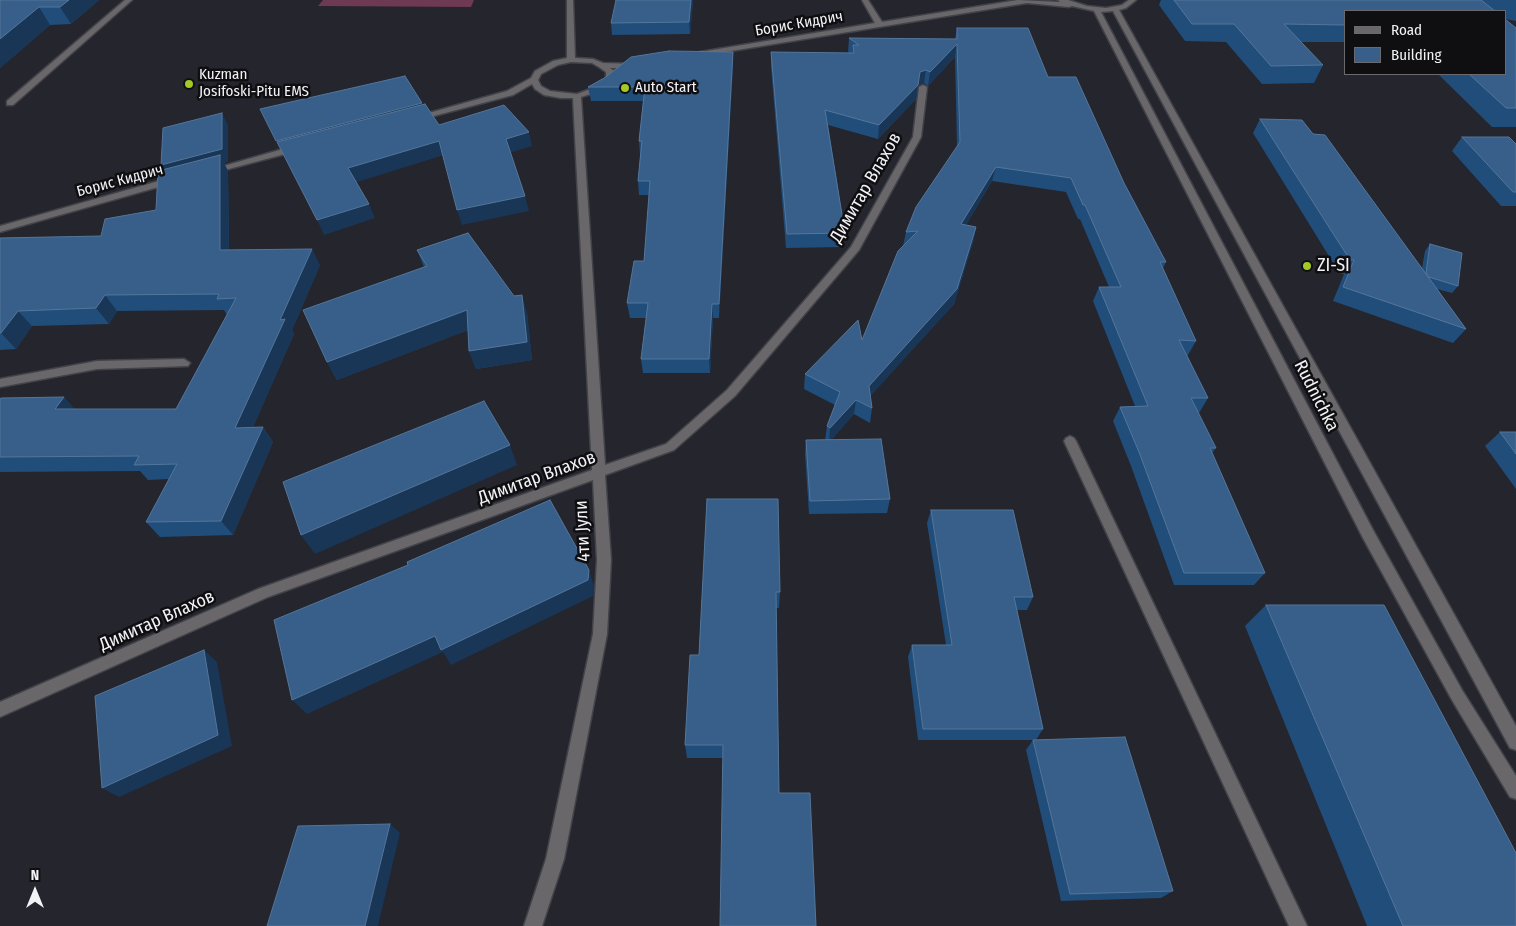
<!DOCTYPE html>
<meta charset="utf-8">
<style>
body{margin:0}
#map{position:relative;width:1516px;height:926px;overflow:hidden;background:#25252d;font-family:"Fira Sans Condensed",sans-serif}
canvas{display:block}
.legend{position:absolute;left:1344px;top:10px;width:162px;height:65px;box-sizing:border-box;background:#0f0f12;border:1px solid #6a6a6e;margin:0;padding:6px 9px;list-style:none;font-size:15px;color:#f2f2f7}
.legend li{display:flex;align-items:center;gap:10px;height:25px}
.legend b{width:25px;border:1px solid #6a6a6e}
.north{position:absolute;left:10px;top:866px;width:50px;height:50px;-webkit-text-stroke:4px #0f0f12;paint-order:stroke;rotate:0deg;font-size:14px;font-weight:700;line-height:20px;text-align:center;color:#f2f2f7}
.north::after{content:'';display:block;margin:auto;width:18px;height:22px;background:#f2f2f7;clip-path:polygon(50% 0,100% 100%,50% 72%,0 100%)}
</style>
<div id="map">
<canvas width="1516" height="926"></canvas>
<ul class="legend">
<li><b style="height:6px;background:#69676a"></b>Road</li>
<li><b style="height:14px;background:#375f89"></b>Building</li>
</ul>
<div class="north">N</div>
</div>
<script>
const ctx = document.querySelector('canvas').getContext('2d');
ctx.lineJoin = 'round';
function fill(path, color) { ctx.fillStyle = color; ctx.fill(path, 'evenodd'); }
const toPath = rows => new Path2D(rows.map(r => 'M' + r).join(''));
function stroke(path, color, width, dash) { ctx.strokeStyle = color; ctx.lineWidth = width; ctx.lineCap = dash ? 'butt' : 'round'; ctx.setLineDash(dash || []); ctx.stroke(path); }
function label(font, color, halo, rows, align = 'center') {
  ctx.font = font + ' "Fira Sans Condensed",sans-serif'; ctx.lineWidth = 5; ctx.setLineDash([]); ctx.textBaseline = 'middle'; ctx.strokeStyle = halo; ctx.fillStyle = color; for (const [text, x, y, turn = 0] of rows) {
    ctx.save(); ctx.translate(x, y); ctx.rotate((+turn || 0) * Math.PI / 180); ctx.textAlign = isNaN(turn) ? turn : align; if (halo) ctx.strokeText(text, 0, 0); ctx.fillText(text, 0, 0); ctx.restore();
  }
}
const green = toPath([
 [323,0,474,0,471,7,318,6]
]);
const street = toPath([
 [125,0,132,0,13,105,7,105,7,101,125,0],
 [567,0,573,0,575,58,593,59,603,63,636,64,640,66,636,68,610,68,614,71,614,79,607,89,581,97,605,465,666,444,727,390,851,247,913,137,919,87,923,85,927,87,921,137,859,250,735,396,674,450,605,475,611,560,607,634,564,859,542,926,524,926,546,859,593,634,597,560,593,480,268,597,0,717,0,702,258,589,592,470,573,98,561,98,544,95,535,89,532,84,513,95,415,121,411,118,507,91,531,78,535,71,553,61,567,58,567,0],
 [571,62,592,63,599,67,606,72,606,79,601,85,577,94,550,91,541,86,538,80,541,74,558,65,571,62],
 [862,0,868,0,882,22,1018,0,1060,2,1058,0,1068,0,1087,6,1106,8,1122,5,1129,0,1136,0,1126,8,1119,10,1516,726,1516,750,1510,748,1113,11,1101,12,1373,530,1462,690,1516,776,1516,799,1510,797,1452,700,1363,538,1094,11,1072,6,1069,7,1027,3,700,56,696,54,700,52,875,23,862,0],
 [297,145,301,148,300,150,210,174,206,171,297,145],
 [173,177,176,178,176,182,0,232,0,226,173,177],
 [184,359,190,363,188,366,97,369,0,387,0,379,97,361,184,359],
 [1070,436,1074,438,1076,441,1307,926,1289,926,1064,441,1066,438,1070,436]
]);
const wall = toPath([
 [0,0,99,0,71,24,50,25,0,68],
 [693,0,690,34,612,35,611,23],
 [1161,0,1516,0,1516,21,1505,19,1505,11,1345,11,1345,42,1301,42,1323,65,1314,83,1262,84,1226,42,1185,41,1159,5],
 [957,28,1048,77,1124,183,1166,262,1163,268,1196,341,1188,355,1187,355,1208,398,1199,413,1198,413,1216,448,1212,453,1265,573,1254,585,1174,585,1131,466,1113,421,1120,407,1135,406,1093,301,1099,287,1109,287,1080,219,1078,219,1066,192,992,181,966,225,976,227,973,242,954,304,870,396,872,408,870,423,854,414,831,440,890,499,887,513,809,514,805,454,806,440,825,440,827,426,835,405,804,389,805,374,862,340,903,246,906,232,957,146,955,57,928,86,924,83,918,85,916,99,878,139,828,125,845,233,843,247,786,248,771,66,771,52,850,53,848,52,849,38,955,39],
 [1516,28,1516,127,1492,127,1438,74,1505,74],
 [733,52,733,65,719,318,713,318,710,373,643,373,641,359,646,318,630,318,627,303,644,261,649,195,639,195,638,181,640,155,639,141,643,101,591,101,588,87],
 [1260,119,1313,134,1422,268,1425,251,1430,244,1458,286,1452,293,1437,289,1466,329,1453,343,1333,301,1344,274,1340,274,1253,133],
 [228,125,228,161,224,163,228,171,229,250,320,265,292,330,294,334,253,427,263,427,273,442,233,535,160,537,146,522,169,479,148,480,140,471,0,472,0,399,64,397,74,409,176,409,227,315,224,310,117,311,109,324,32,326,16,349,0,350,0,238,101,236,156,210,164,170],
 [1462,137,1516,144,1516,206,1501,206,1452,151],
 [417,250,527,313,532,360,476,369,469,351,468,330,337,380,327,362,424,267],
 [1500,432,1516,432,1516,489,1485,446],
 [707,499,780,592,779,608,776,608,779,793,816,926,723,758,687,758,685,745,699,655],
 [931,510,1033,597,1027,610,1017,610,1043,729,1036,740,918,740,908,657,912,645,946,645,927,523],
 [1266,605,1516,926,1367,926,1245,626],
 [1033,740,1173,891,1161,898,1061,901,1026,750]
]);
const shadedWall = toPath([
 [69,0,99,0,71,24,60,7],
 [691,0,693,0,690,34,689,22],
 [39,7,50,25,0,68,0,39],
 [957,44,955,57,928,86,930,72],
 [733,52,733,65,719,318,719,304],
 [926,70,924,83,918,85,916,99,878,139,879,125,920,72],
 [422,103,425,110,280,148,276,141],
 [222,113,228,125,228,161,224,163,228,171,229,266,168,177,161,165],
 [529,132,532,146,509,153,506,139],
 [439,141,444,155,354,183,348,168],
 [996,167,992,181,958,239,961,224],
 [525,196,529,211,462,225,457,210],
 [369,204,375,218,324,235,317,220],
 [976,227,973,242,954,304,867,400,869,386],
 [312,249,320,265,292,330,294,334,246,443,235,428,280,320],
 [105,295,117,311,109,324,96,308],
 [522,295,527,313,532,360,476,369,469,351],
 [712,304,713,318,710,373,709,359],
 [467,310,473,328,337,380,327,362],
 [18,311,32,326,16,349,1,333],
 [64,397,78,413,55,409],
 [856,400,854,414,829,443,830,428],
 [263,427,273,442,233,535,221,521],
 [510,445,517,465,315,554,301,535],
 [589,570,594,586,593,596,451,665,443,652,307,714,292,700,435,636],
 [204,650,217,662,232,746,119,797,102,788],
 [390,824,400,833,378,926,365,926]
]);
const building = toPath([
 [0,0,69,0,60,7,39,7,0,39,0,0],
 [616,0,691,0,689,22,611,23,616,0],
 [1174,0,1481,0,1495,11,1345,11,1345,25,1284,24,1323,65,1271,66,1234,24,1192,24,1174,0],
 [1505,19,1516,28,1516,108,1506,108,1469,74,1505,74,1505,19],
 [957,28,1028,28,1048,77,1076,77,1124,183,1166,262,1160,262,1196,341,1179,340,1208,398,1191,398,1216,448,1210,448,1265,573,1184,573,1139,452,1120,407,1148,406,1099,287,1121,287,1085,205,1083,205,1071,178,996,167,961,224,976,227,957,289,869,386,872,408,856,400,830,428,827,426,840,392,805,374,858,320,862,340,898,251,918,231,906,232,916,207,960,142,957,44,930,72,926,70,920,72,918,85,879,125,825,110,845,233,787,234,771,52,854,53,853,45,859,45,849,38,957,39,957,28],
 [669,51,733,52,719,304,712,304,709,359,641,359,648,303,627,303,634,261,644,261,650,181,638,181,642,141,639,141,645,87,588,87,606,77,631,57,669,51],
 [405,76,422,103,276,141,260,109,405,76],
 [425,104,439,125,504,105,529,132,506,139,525,196,457,210,439,141,348,168,369,204,317,220,277,142,425,104],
 [222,113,222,149,161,165,163,128,222,113],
 [1260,119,1302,120,1313,134,1325,135,1466,329,1343,287,1354,260,1350,260,1260,119],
 [1462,137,1509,137,1516,144,1516,192,1513,192,1462,137],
 [220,155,220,250,312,249,280,320,285,319,235,428,263,427,221,521,146,522,177,464,134,465,139,456,0,457,0,399,1,398,64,397,55,409,176,409,236,298,217,299,219,294,105,295,96,308,18,311,1,333,0,333,0,238,101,236,105,219,156,210,158,171,220,155],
 [468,233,514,296,522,295,527,342,469,351,467,310,327,362,303,310,427,266,417,250,468,233],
 [1430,244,1462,253,1458,286,1429,277,1426,273,1430,244],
 [484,401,510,445,301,535,283,482,484,401],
 [1500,432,1516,432,1516,454,1500,432],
 [881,439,890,499,810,501,806,440,881,439],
 [707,499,778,499,780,592,776,592,779,793,810,793,816,926,720,926,723,745,685,745,690,655,699,655,707,499],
 [550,500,589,570,588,580,441,650,435,636,292,700,274,620,408,565,407,562,550,500],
 [931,510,1013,510,1033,597,1014,597,1043,729,923,729,912,645,952,645,931,510],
 [1266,605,1384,605,1516,853,1516,926,1403,926,1266,605],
 [204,650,218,735,102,788,95,696,204,650],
 [1125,737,1173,891,1070,894,1033,740,1125,737],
 [390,824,365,926,267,926,298,826,390,824]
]);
const markers = [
 [189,84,5,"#a4c825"],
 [625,88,5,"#a4c825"],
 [1307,266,5,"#a4c825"]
];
const farStreetnames = [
 ["Борис Кидрич",799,24,-10],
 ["Борис Кидрич",120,181,-15]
];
const farPoinames = [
 ["Kuzman",199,75],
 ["Josifoski-Pitu EMS",199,92],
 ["Auto Start",635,88]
];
const streetNames = [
 ["Димитар Влахов",866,188,-60],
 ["Rudnichka",1316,396,63],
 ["Димитар Влахов",537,478,-20],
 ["4ти Јули",583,531,-93],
 ["Димитар Влахов",157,621,-24]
];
const poiNames = [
 ["ZI-SI",1317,266]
];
fill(green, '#6d3953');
stroke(street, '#424249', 3);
fill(street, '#69676a');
fill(wall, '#214d7b');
fill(shadedWall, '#193656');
fill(building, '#375f89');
stroke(building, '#54769a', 1);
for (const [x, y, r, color] of markers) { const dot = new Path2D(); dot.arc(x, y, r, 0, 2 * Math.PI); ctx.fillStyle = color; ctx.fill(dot); stroke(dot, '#0f0f12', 2); }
label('15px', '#f2f2f7', '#0f0f12', farStreetnames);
label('15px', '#f2f2f7', '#0f0f12', farPoinames, 'left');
label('18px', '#f2f2f7', '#0f0f12', streetNames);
label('18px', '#f2f2f7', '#0f0f12', poiNames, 'left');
</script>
